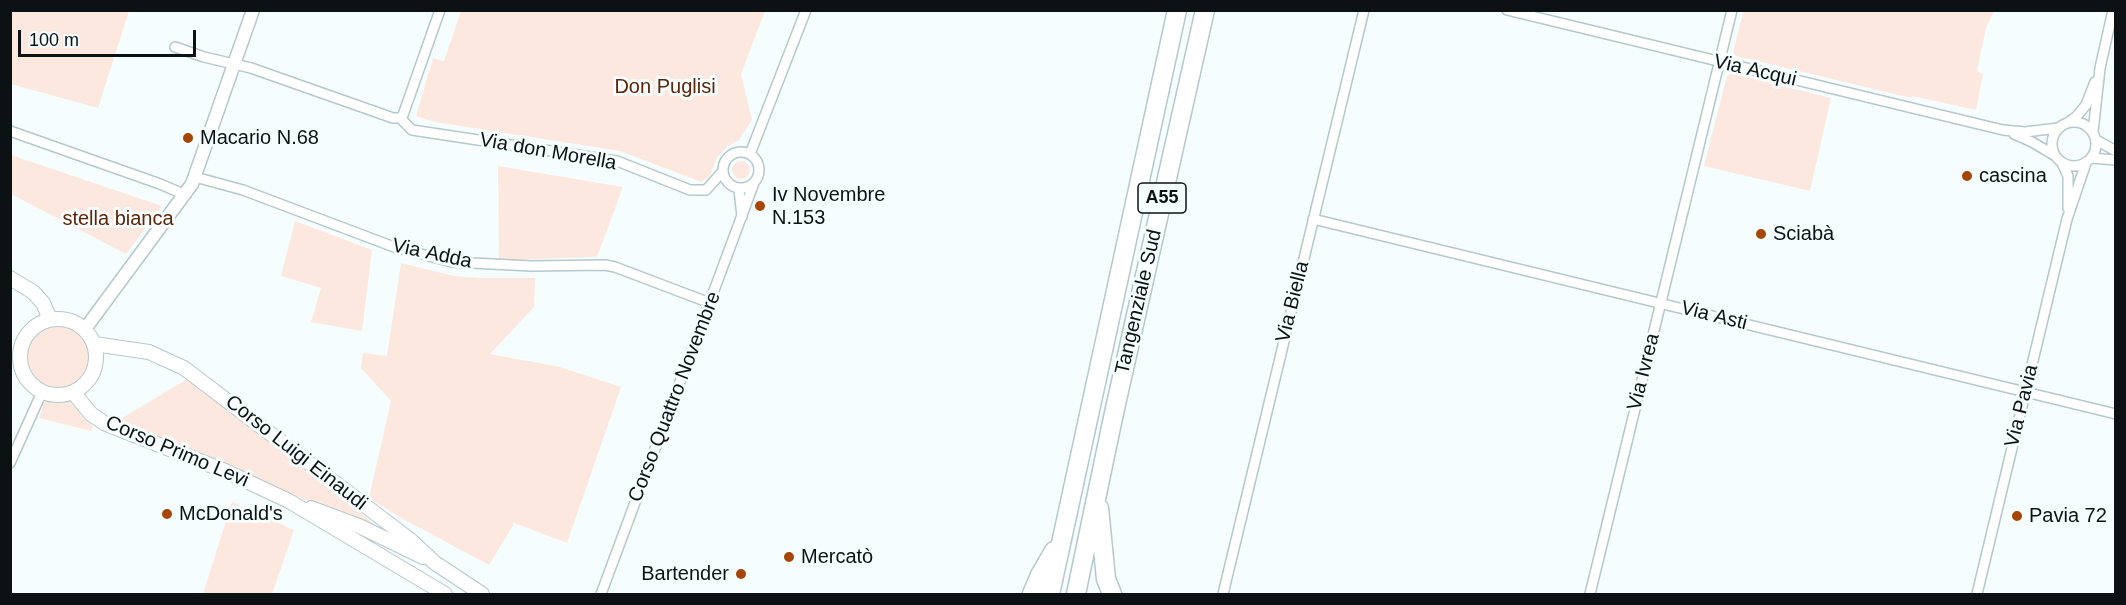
<!DOCTYPE html>
<meta charset="utf-8">
<style>
body{margin:0}
#map{position:relative;width:2126px;height:605px;overflow:hidden;background:#f5fdfe;font-family:Arial,sans-serif}
canvas{display:block}
.frame{position:absolute;inset:0;border:12px solid #0c1213;pointer-events:none}
.scale{position:absolute;left:18px;top:30px;width:178px;height:27px;box-sizing:border-box;border:3px solid #0c1213;border-top:0;padding-left:8px;font-size:18px;line-height:21px;white-space:nowrap;color:#0c1213;-webkit-text-stroke:4px #f5fdfe;paint-order:stroke}
</style>
<div id="map">
<canvas width="2126" height="605"></canvas>
<div class="frame"></div>
<div class="scale">100 m</div>
</div>
<script>
const ctx = document.querySelector('canvas').getContext('2d');
ctx.lineJoin = 'round';
function fill(path, color) { ctx.fillStyle = color; ctx.fill(path, 'evenodd'); }
const toPath = rows => new Path2D(rows.map(r => 'M' + r).join(''));
function stroke(path, color, width, dash) { ctx.strokeStyle = color; ctx.lineWidth = width; ctx.lineCap = dash ? 'butt' : 'round'; ctx.setLineDash(dash || []); ctx.stroke(path); }
function label(font, color, halo, rows, align = 'center') {
  ctx.font = font + ' Arial,sans-serif'; ctx.lineWidth = 6; ctx.setLineDash([]); ctx.textBaseline = 'middle'; ctx.strokeStyle = halo; ctx.fillStyle = color; for (const [text, x, y, turn = 0] of rows) {
    ctx.save(); ctx.translate(x, y); ctx.rotate((+turn || 0) * Math.PI / 180); ctx.textAlign = isNaN(turn) ? turn : align; if (halo) ctx.strokeText(text, 0, 0); ctx.fillText(text, 0, 0); ctx.restore();
  }
}
const green = toPath([
 [1744,10,1994,11,1986,28,1977,71,1983,74,1976,110,1912,96,1911,98,1736,56,1733,52],
 [10,11,129,11,98,108,11,84],
 [461,11,765,11,741,74,752,120,739,140,728,146,717,157,710,176,701,182,620,151,435,122,416,116,433,58,444,61],
 [1731,73,1831,98,1810,191,1704,166,1727,76],
 [10,155,11,155,162,206,126,254,11,194],
 '732 170a9 9 0 1 1 18 0a9 9 0 1 1-18 0Z',
 [498,166,623,187,597,257,499,260],
 [295,221,372,250,362,331,311,322,321,288,281,276],
 [401,263,454,276,479,278,535,278,534,307,490,354,560,367,621,387,567,543,512,522,514,524,489,565,403,519,369,498,391,401,361,368,363,353,387,356],
 '26 357a32 32 0 1 1 64 0a32 32 0 1 1-64 0Z',
 [187,379,213,390,381,530,317,505,240,471,114,423],
 [45,400,55,403,70,400,74,403,80,415,93,426,91,431,39,418],
 [232,502,294,530,272,594,203,594]
]);
const minor = toPath([
 [1507,10,2003,130,2025,132,2058,128],
 [175,47,204,57,251,68,393,118,400,118],
 [400,118,412,130,617,161,690,190,706,190,723,171],
 [400,118,403,115,440,10],
 '2052 144a22 22 0 1 1 44 0a22 22 0 1 1-44 0Z',
 [2069,122,2076,117,2086,105,2095,82],
 [10,131,160,184,186,195],
 [2093,132,2100,68,2113,10],
 [2014,134,2032,142,2054,155],
 [2096,140,2116,151],
 '723 170a18 18 0 1 1 36 0a18 18 0 1 1-36 0Z',
 [750,154,806,10],
 [2091,158,2116,160],
 [2062,163,2068,176,2068,208],
 [195,177,243,190,394,247,452,262,532,266,605,265,615,267,710,303],
 [739,189,742,217],
 [1313,219,2116,414],
 [10,463,42,392],
 [601,594,754,183],
 [1223,594,1364,10],
 [1590,594,1732,10],
 [1977,594,2067,219,2086,163]
]);
const tertiary = toPath([
 [85,329,192,184,253,10]
]);
const secondary = toPath([
 [10,278,33,292,43,303,50,319],
 '20 357a38 38 0 1 1 76 0a38 38 0 1 1-76 0Z',
 [94,344,149,352,184,368,409,539,435,563,482,594],
 [73,392,91,414,104,423,225,471,289,501,445,594],
 [311,508,359,526,423,557]
]);
const motorway = toPath([
 [1099,508,1106,579,1112,594],
 [1032,594,1040,575,1054,551],
 [1050,594,1177,10],
 [1076,594,1114,413,1205,10]
]);
const markers = [
 [188,138,6,"#a74504"],
 [1967,176,6,"#a74504"],
 [760,206,6,"#a74504"],
 [1761,234,6,"#a74504"],
 [167,514,6,"#a74504"],
 [2017,516,6,"#a74504"],
 [789,557,6,"#a74504"],
 [741,574,6,"#a74504"]
];
const shields = [
 [1162,198,48]
];
const shieldNames = [
 ["A55",1162,198]
];
const streetNames = [
 ["Via Acqui",1755,71,13],
 ["Via don Morella",548,152,10],
 ["Via Adda",432,254,12],
 ["Tangenziale Sud",1139,302,-77],
 ["Via Biella",1293,302,-76],
 ["Via Asti",1714,316,14],
 ["Via Ivrea",1644,372,-76],
 ["Corso Quattro Novembre",675,397,-69],
 ["Via Pavia",2022,406,-76],
 ["Corso Primo Levi",177,452,23],
 ["Corso Luigi Einaudi",296,453,38]
];
const parkNames = [
 ["Don Puglisi",665,87],
 ["stella bianca",118,219]
];
const poiNames = [
 ["Macario N.68",200,138],
 ["cascina",1979,176],
 ["Iv Novembre",772,195],
 ["N.153",772,218],
 ["Sciabà",1773,234],
 ["McDonald's",179,514],
 ["Pavia 72",2029,516],
 ["Mercatò",801,557],
 ["Bartender",729,574,"right"]
];
fill(green, '#fde8df');
stroke(minor, '#b5c8cb', 12);
stroke(tertiary, '#b5c8cb', 15);
stroke(secondary, '#b5c8cb', 16);
stroke(motorway, '#b5c8cb', 21);
stroke(minor, '#fff', 9);
stroke(tertiary, '#fff', 12);
stroke(secondary, '#fff', 14);
stroke(motorway, '#fff', 18);
for (const [x, y, r, color] of markers) { const dot = new Path2D(); dot.arc(x, y, r, 0, 2 * Math.PI); ctx.fillStyle = color; ctx.fill(dot); stroke(dot, '#f5fdfe', 2); }
for (const [x, y, w] of shields) { const box = new Path2D(); box.roundRect(x - w / 2, y - 15, w, 30, 4.5); ctx.fillStyle = '#f5fdfe'; ctx.fill(box); stroke(box, '#0c1213', 1.5); }
label('bold 18px', '#0c1213', null, shieldNames);
label('20px', '#0c1213', '#f5fdfe', streetNames);
label('20px', '#5e2606', '#f5fdfe', parkNames);
label('20px', '#0c1213', '#f5fdfe', poiNames, 'left');
</script>
